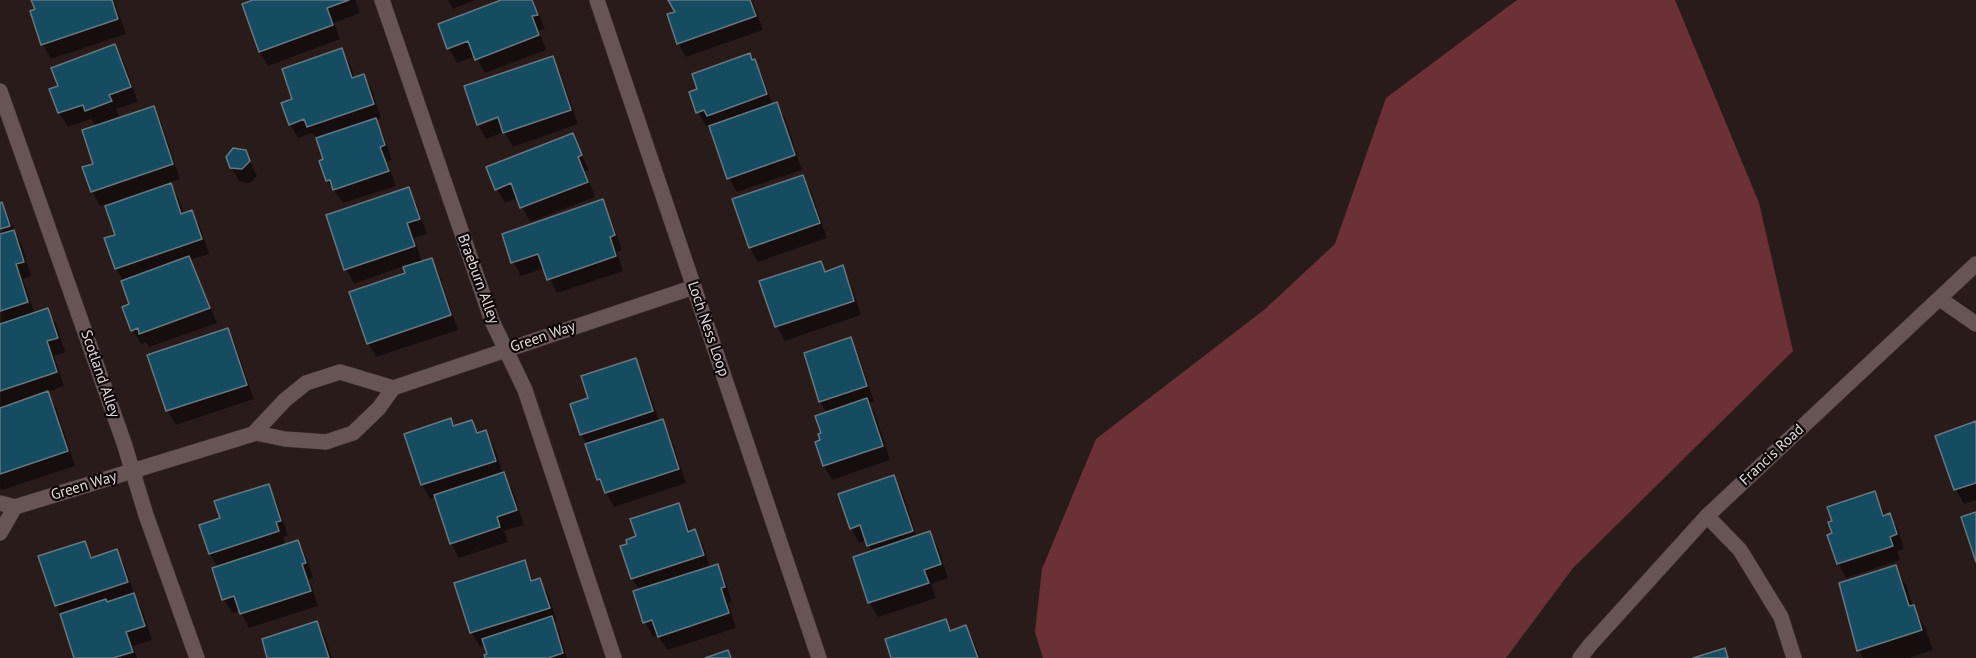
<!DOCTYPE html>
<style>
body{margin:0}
canvas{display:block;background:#2a1b1b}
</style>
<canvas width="1976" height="658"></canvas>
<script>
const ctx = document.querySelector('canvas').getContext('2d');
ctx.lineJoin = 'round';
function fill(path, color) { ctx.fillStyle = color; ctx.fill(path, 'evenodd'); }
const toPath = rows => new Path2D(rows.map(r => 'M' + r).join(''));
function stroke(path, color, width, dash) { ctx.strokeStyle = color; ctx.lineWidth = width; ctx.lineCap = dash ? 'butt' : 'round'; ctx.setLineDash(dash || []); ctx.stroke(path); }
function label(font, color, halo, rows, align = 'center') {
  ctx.font = font + ' "PT Sans",sans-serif'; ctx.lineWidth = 4.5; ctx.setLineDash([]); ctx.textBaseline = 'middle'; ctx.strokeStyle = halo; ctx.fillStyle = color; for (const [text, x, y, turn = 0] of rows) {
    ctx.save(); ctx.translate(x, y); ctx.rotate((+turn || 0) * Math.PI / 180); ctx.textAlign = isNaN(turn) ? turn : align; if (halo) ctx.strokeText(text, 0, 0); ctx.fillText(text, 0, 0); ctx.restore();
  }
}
const green = toPath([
 [1517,0,1675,0,1759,203,1793,351,1573,568,1506,658,1043,658,1035,632,1042,569,1096,439,1264,310,1335,244,1386,98]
]);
const shadow = toPath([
 [33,0,114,0,126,34,51,59,43,45,31,12,36,10],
 [258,0,355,0,360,13,334,23,340,39,268,66,260,52,244,5],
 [448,0,476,0,453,9],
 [505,0,533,0,545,29,539,31,546,50,485,73,475,56,457,63,449,48,440,25],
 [670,0,752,0,763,30,686,57,678,43,676,13],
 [115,46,123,60,138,102,116,109,119,116,110,119,111,122,153,108,161,122,180,179,169,183,179,199,184,214,192,212,200,226,209,254,189,260,196,273,217,323,149,347,146,342,141,344,133,330,131,305,124,282,116,268,117,236,106,204,100,206,92,191,96,127,91,119,68,127,59,113,51,90,60,87],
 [342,50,350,64,355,79,364,76,372,90,381,118,375,120,383,134,392,160,387,161,396,186,343,203,327,181,325,160,318,140,312,133,298,138,290,124,294,100],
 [749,55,762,75,773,105,776,104,785,118,802,170,737,192,729,178,710,125,706,126,698,112],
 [552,58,560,72,578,124,513,147,504,132,486,139,479,126,506,116,505,114,478,123,478,125,465,87],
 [572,135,589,170,585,171,595,197,530,222,518,198,505,203,497,189],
 [245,151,257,176,250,183,240,182,231,167],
 [803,177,811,191,827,238,758,262,750,248],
 [408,189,416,203,427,234,414,238,422,262,431,259,439,274,458,330,376,357,368,343,407,274,404,266,354,284,346,269],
 [602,201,610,216,622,250,617,252,623,271,557,293,545,268,521,276,513,262],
 [2,204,22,246,31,276,23,279,35,314,48,310,56,324,65,352,54,356,64,386,47,392,56,408,75,466,2,490,0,487],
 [820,262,826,273,842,267,850,282,861,315,785,341,777,327,761,282],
 [227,329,235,344,254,399,176,425,167,411,149,356],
 [850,339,858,353,874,401,868,403,875,414,890,460,832,480,824,466,817,443,822,441,827,414,820,402],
 [635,360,643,374,659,421,662,420,670,435,686,483,614,507,599,480,587,445,581,434,590,399],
 [450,420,454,427,472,421,479,434,486,431,494,446,503,474,512,488,524,525,504,531,508,542,459,558,451,543,436,497,430,499,422,485],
 [1976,423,1976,500,1964,504,1956,490,1937,437],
 [894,477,902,491,917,537,929,533,938,547,948,578,931,584,936,598,878,617,870,603,855,558,872,552,867,540,859,543,851,528],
 [268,485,276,500,288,535,283,537,286,546,298,542,306,556,313,578,309,579,318,606,249,628,240,611,232,613,224,599,218,568,210,554,222,519],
 [1874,493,1886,516,1890,515,1898,529,1904,549,1897,551,1900,560,1846,578,1838,563,1834,534],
 [678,505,686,519,690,532,694,531,703,545,710,568,717,566,725,580,732,602,728,603,736,628,667,650,658,635,653,637,645,622,640,591,632,578,638,537],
 [85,543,93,559,117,551,125,566,135,597,142,609,152,640,133,646,137,658,75,658,40,557],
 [524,562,534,582,539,580,548,594,557,622,554,623,559,632,567,658,486,658,489,655,486,645,480,647,472,633,456,584],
 [1895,567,1907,587,1913,607,1925,627,1933,650,1909,658,1863,658,1859,650],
 [945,621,952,632,966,627,974,641,980,658,892,658],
 [317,623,325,637,332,658,269,658]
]);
const building = toPath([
 [31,0,112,0,118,19,41,45,30,11,35,9,31,0],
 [253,0,349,0,327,8,333,25,259,52,242,4,253,0],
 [501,0,532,0,538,15,532,16,539,35,475,60,468,41,447,49,438,24,501,0],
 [668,0,750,0,756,16,677,44,667,14,675,12,668,0],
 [115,44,131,87,109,95,112,101,85,111,83,105,58,113,49,89,58,86,51,68,115,44],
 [342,48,352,78,364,74,374,104,307,127,304,119,289,125,281,103,292,99,282,69,342,48],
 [750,53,752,60,755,59,767,94,707,116,704,110,696,113,689,92,697,89,692,74,750,53],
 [553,56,571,110,503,133,498,117,477,125,464,86,553,56],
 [777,102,795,155,727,179,709,126,777,102],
 [154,106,173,164,91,192,82,167,93,164,82,130,154,106],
 [376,118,385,145,380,147,389,171,333,190,330,180,326,181,319,161,323,159,316,138,376,118],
 [573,133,582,155,578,157,588,182,520,208,511,183,495,190,486,167,573,133],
 [233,148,246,150,250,161,242,169,230,168,226,157,233,148],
 [803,175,820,223,749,248,732,199,803,175],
 [171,183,181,214,192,210,202,239,115,269,104,238,115,235,105,206,171,183],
 [409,187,420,219,407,223,415,246,344,270,326,215,409,187],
 [603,199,615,235,610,237,616,256,547,280,538,254,511,263,502,234,603,199],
 [2,202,10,226,0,229,0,203,2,202],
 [14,230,24,262,16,264,28,302,0,311,0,234,14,230],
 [189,256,210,308,139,334,138,328,131,331,122,307,129,304,121,281,189,256],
 [432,258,451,315,367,344,349,292,405,273,403,267,432,258],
 [821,261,825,272,843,265,854,301,775,327,759,281,821,261],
 [48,308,58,338,47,341,57,372,0,391,0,324,48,308],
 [228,328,247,385,166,411,147,355,228,328],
 [851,337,867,386,819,402,804,353,851,337],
 [636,358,653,411,580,435,570,404,588,398,581,376,636,358],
 [48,391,68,451,0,474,0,408,48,391],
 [867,398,883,446,823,466,815,442,820,440,818,434,821,433,815,416,867,398],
 [451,418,453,426,472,420,477,433,486,430,496,461,421,485,404,434,451,418],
 [663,419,679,469,605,493,600,479,597,480,585,444,663,419],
 [1976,421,1976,483,1954,490,1935,436,1976,421],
 [504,472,517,510,497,517,500,527,450,544,434,495,504,472],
 [894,475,913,531,867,546,860,525,850,529,838,494,894,475],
 [269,484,281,521,276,522,279,531,209,554,199,525,220,518,214,501,269,484],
 [1875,491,1883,516,1890,513,1897,534,1890,537,1893,546,1837,564,1827,535,1832,533,1828,522,1832,521,1827,507,1875,491],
 [679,503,688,532,695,529,704,555,631,579,620,546,627,544,626,540,636,536,630,519,679,503],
 [1976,512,1976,562,1961,517,1976,512],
 [930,531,941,564,924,570,929,583,868,603,853,557,930,531],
 [298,540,306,563,302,564,311,591,240,614,234,596,222,600,212,568,298,540],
 [85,541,91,558,117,549,128,582,55,606,38,556,85,541],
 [525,560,531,581,540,578,550,608,470,633,454,583,525,560],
 [718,564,725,587,721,588,729,613,658,637,652,620,643,623,633,591,718,564],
 [1896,565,1909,606,1914,605,1922,630,1857,651,1839,583,1896,565],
 [134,593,145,626,126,632,133,652,113,658,74,658,60,614,106,599,107,602,134,593],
 [552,616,563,653,548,658,485,658,484,655,487,654,482,639,552,616],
 [946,619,950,631,966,625,978,658,891,658,885,639,946,619],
 [317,621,329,658,267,658,262,639,317,621],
 [1725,648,1728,658,1693,658,1725,648],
 [728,650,731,658,705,658,728,650]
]);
const lane = toPath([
 [382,0,492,321,525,390,614,658],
 [0,91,124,443,146,515,197,658]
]);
const street = toPath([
 [597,0,819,658],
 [1940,299,1976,324],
 [256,433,285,439,326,442,353,433,379,408,393,388],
 [0,503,15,507,253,434,285,400,306,383,340,372,393,388,694,287],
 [1707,516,1740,550,1781,617,1794,658],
 [0,533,15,507]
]);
const secondary = toPath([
 [1580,658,1590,645,1707,516,1976,264]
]);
const streetNames = [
 ["Braeburn Alley",478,279,70],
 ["Loch Ness Loop",708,329,71],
 ["Green Way",543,337,-19],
 ["Scotland Alley",100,374,71],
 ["Francis Road",1772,455,-43],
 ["Green Way",84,486,-17]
];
fill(green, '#6c3136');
fill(shadow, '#0007');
fill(building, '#164c62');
stroke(building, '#66777f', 1.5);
stroke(lane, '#443838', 16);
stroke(street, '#443838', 16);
stroke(secondary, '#443838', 16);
stroke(lane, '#675556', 15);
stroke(street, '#675556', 15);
stroke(secondary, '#675556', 15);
label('15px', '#e2d7d7', '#0e0708', streetNames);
</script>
